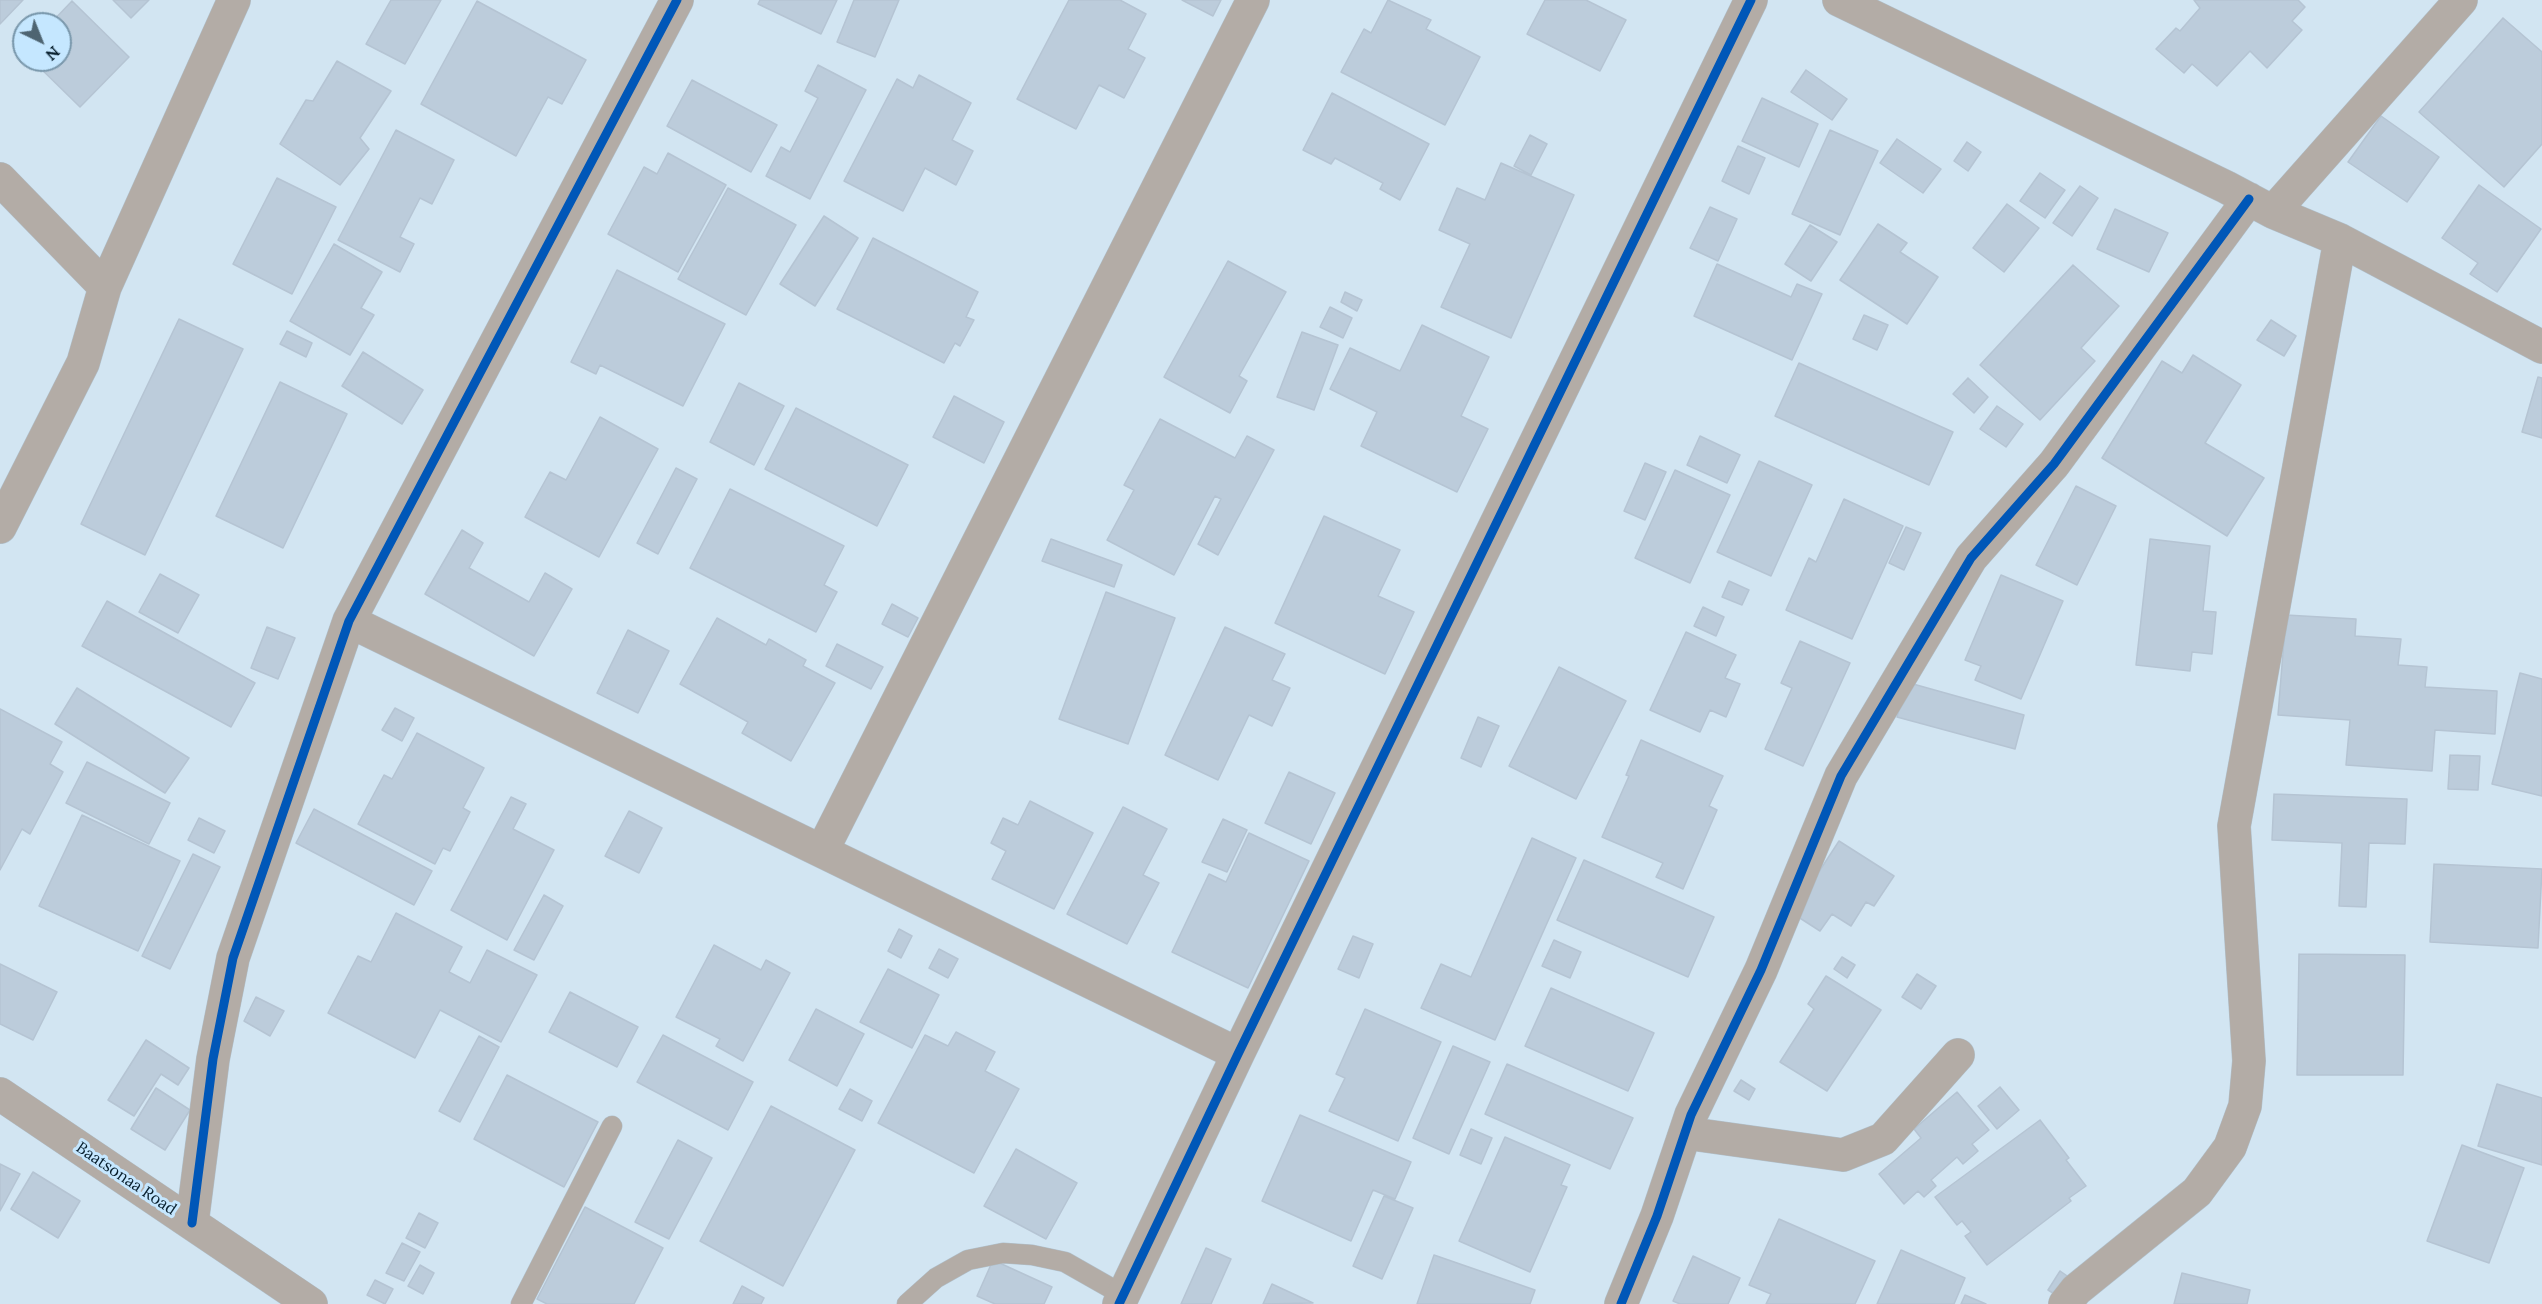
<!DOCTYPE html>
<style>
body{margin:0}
#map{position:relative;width:2542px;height:1304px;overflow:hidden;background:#d2e5f2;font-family:Lora,serif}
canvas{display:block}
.north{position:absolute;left:12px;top:12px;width:60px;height:60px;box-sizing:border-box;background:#c5e7ff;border:2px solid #7997ab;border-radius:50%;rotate:137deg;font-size:16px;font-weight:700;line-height:24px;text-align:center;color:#071e2c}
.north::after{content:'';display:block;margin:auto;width:21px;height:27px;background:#4e6471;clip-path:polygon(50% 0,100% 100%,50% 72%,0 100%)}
</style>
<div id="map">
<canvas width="2542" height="1304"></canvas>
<div class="north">N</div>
</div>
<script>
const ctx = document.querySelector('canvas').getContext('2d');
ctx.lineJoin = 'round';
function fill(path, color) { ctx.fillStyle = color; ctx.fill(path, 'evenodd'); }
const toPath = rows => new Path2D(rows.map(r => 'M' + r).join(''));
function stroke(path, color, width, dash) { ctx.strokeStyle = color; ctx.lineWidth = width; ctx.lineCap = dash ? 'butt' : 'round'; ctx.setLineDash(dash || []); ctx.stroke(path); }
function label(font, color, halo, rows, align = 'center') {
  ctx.font = font + ' Lora,serif'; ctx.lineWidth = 6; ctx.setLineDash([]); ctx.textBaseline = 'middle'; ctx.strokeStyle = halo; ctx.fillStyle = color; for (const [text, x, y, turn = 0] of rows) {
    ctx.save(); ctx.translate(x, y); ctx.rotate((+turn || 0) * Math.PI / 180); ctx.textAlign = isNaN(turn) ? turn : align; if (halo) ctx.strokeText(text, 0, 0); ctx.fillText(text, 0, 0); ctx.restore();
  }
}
const building = toPath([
 [0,0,23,0,0,24,0,0],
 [113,0,149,0,131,18,113,0],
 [391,0,441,0,405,64,366,44,391,0],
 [760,0,837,0,821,34,758,4,760,0],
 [854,0,899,0,875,57,837,42,854,0],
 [1069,0,1120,0,1146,14,1128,49,1145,58,1124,98,1099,85,1076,129,1017,99,1069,0],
 [1182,0,1221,0,1213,16,1182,0],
 [1388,0,1431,20,1426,29,1480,57,1445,125,1341,72,1364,29,1371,33,1388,0],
 [1545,0,1586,0,1626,20,1600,71,1527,34,1545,0],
 [2194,0,2298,0,2305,7,2292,21,2302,30,2267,68,2250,51,2217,86,2192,64,2184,73,2156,49,2176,28,2180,31,2200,8,2194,0],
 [72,1,129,57,80,107,32,60,60,60,60,24,50,24,72,1],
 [477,1,586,60,562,104,548,97,516,156,421,104,477,1],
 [2503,18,2542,52,2542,144,2504,187,2419,112,2503,18],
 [337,61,391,91,360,138,369,149,340,185,280,144,306,100,313,101,337,61],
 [818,65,866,90,810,199,766,176,781,147,790,152,818,98,805,91,818,65],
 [1806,70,1847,99,1832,120,1791,92,1806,70],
 [919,75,971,103,952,140,973,151,956,185,925,168,903,211,844,181,897,79,913,88,919,75],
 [692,80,777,125,751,172,667,126,692,80],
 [1332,93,1429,144,1400,200,1380,189,1383,183,1335,158,1331,164,1303,150,1332,93],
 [1762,98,1818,124,1799,167,1742,141,1762,98],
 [2381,116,2439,157,2407,202,2348,162,2381,116],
 [396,130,454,160,432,204,420,198,400,237,414,244,400,272,338,240,396,130],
 [1830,130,1878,151,1840,235,1792,214,1830,130],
 [1530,135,1547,144,1531,175,1514,166,1530,135],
 [1897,139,1941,169,1923,193,1880,163,1897,139],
 [1967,142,1981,152,1968,171,1954,161,1967,142],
 [1738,146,1765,158,1749,194,1722,181,1738,146],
 [668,153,726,185,678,272,608,234,644,167,657,174,668,153],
 [1501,163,1574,195,1511,338,1441,307,1470,244,1439,230,1457,188,1485,200,1501,163],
 [2040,173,2065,190,2045,218,2020,201,2040,173],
 [277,178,336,207,292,294,233,264,277,178],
 [2479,185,2541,229,2497,292,2470,274,2478,263,2442,238,2479,185],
 [2080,186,2098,198,2072,236,2053,223,2080,186],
 [728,188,796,225,746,315,678,279,728,188],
 [2007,204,2039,228,2004,272,1973,248,2007,204],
 [1710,207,1737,219,1718,261,1690,248,1710,207],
 [2115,209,2168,233,2149,272,2097,249,2115,209],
 [824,216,858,238,815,306,780,284,824,216],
 [1878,224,1907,243,1900,252,1938,277,1907,324,1840,280,1878,224],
 [1810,225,1837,242,1811,281,1785,264,1810,225],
 [873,238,978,292,966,317,974,320,960,346,955,343,944,363,837,309,873,238],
 [334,244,382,272,361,308,374,315,350,355,290,321,334,244],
 [1228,261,1286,292,1239,376,1247,381,1230,413,1164,377,1228,261],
 [1717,264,1791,297,1797,284,1822,294,1792,360,1694,316,1717,264],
 [2073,265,2119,306,2081,348,2095,361,2040,420,1980,365,2073,265],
 [617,270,725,324,683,406,600,365,596,374,571,362,617,270],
 [1345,292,1362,300,1357,311,1341,302,1345,292],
 [1330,307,1352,318,1343,338,1320,327,1330,307],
 [1864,315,1888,325,1877,350,1853,339,1864,315],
 [179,319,243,349,145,555,81,524,179,319],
 [2271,320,2296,336,2284,356,2257,340,2271,320],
 [1422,325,1489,357,1461,416,1488,429,1457,492,1361,446,1377,412,1330,389,1350,348,1400,371,1422,325],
 [287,331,312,343,306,357,280,344,287,331],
 [1302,332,1338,345,1314,410,1277,397,1302,332],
 [363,352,423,390,402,424,342,386,363,352],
 [2193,355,2241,385,2205,443,2264,478,2227,536,2102,458,2162,361,2182,373,2193,355],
 [1799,363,1953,432,1929,485,1775,416,1799,363],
 [2538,377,2542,378,2542,438,2522,432,2538,377],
 [1968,378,1988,397,1974,413,1953,394,1968,378],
 [280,382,347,414,283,548,216,516,280,382],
 [739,383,784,406,754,465,710,442,739,383],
 [954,396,1004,422,984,463,933,437,954,396],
 [1997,406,2023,424,2006,447,1980,429,1997,406],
 [796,408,908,465,877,526,765,469,796,408],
 [600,417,658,449,599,557,525,517,550,472,566,480,600,417],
 [1160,419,1235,458,1247,436,1274,450,1218,555,1198,544,1221,499,1215,496,1174,575,1107,540,1134,490,1124,485,1160,419],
 [1700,436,1740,455,1727,483,1687,465,1700,436],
 [1759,461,1812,485,1771,576,1717,552,1759,461],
 [1645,463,1666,472,1645,520,1624,511,1645,463],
 [676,468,697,479,658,554,637,543,676,468],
 [1675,470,1730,495,1690,583,1635,558,1675,470],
 [2076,486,2116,506,2077,585,2036,565,2076,486],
 [730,489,844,546,824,585,837,592,816,632,690,568,730,489],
 [1844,499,1903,526,1852,639,1786,610,1809,558,1816,562,1844,499],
 [1324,516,1400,550,1378,596,1414,612,1385,674,1275,623,1324,516],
 [1906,527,1921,533,1904,570,1889,563,1906,527],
 [462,530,483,543,469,568,529,602,545,573,572,589,534,656,425,594,462,530],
 [1051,539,1122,565,1114,587,1042,561,1051,539],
 [2150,539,2210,546,2203,611,2216,612,2212,654,2192,652,2190,671,2136,665,2150,539],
 [160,574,199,595,178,633,139,612,160,574],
 [2001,575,2063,601,2021,699,1975,680,1981,666,1965,660,2001,575],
 [1729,581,1749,590,1742,605,1722,597,1729,581],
 [1106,592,1175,618,1128,744,1059,719,1106,592],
 [107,601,255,683,231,727,82,646,107,601],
 [892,604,918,618,908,637,882,624,892,604],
 [1703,607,1724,617,1716,636,1694,626,1703,607],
 [2286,615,2356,619,2355,636,2401,639,2398,665,2427,667,2425,687,2497,691,2495,734,2435,730,2432,771,2346,765,2350,720,2278,715,2286,615],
 [717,618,766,645,769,639,806,660,803,666,835,683,791,761,742,733,748,722,680,684,717,618],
 [267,627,295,638,278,679,251,668,267,627],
 [1225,627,1285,654,1272,680,1290,688,1272,726,1249,715,1218,780,1165,755,1225,627],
 [628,630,669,651,638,713,597,693,628,630],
 [1686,632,1736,655,1725,678,1740,684,1726,717,1710,710,1700,732,1650,710,1686,632],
 [1800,641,1850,663,1803,766,1765,749,1792,688,1781,683,1800,641],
 [837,644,883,667,871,689,826,666,837,644],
 [1559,667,1626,701,1576,799,1509,766,1559,667],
 [2520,673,2542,679,2542,796,2492,784,2520,673],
 [1906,682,2024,715,2015,749,1897,717,1906,682],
 [77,688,189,758,165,793,55,724,77,688],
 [395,708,414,718,402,741,382,730,395,708],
 [0,709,62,742,50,764,63,772,30,834,22,829,0,870,0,709],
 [1478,717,1499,726,1481,767,1461,758,1478,717],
 [417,733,484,768,463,808,470,812,450,851,443,848,435,864,358,824,384,775,392,779,417,733],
 [1641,740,1723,776,1709,806,1717,810,1683,889,1656,877,1663,863,1602,837,1629,776,1626,775,1641,740],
 [2450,755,2480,756,2478,790,2448,789,2450,755],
 [87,762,170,803,149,844,66,803,87,762],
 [1289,772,1335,793,1311,844,1265,823,1289,772],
 [2274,794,2407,799,2405,844,2369,843,2366,907,2339,906,2342,843,2272,840,2274,794],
 [511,797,526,804,513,829,554,850,507,940,451,910,511,797],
 [1030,801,1093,833,1054,909,992,879,1006,851,991,843,1003,818,1018,825,1030,801],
 [1123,807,1167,829,1143,875,1159,883,1127,944,1067,914,1123,807],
 [314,809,432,871,414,905,296,843,314,809],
 [629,811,662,828,639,873,605,856,629,811],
 [82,815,180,861,138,951,39,906,82,815],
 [199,818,225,831,214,853,188,840,199,818],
 [1223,819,1247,830,1227,872,1202,862,1223,819],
 [1249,833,1309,861,1248,988,1172,952,1209,874,1226,882,1249,833],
 [1532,838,1576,858,1495,1040,1421,1008,1441,964,1471,977,1532,838],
 [1839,841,1894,876,1874,906,1866,902,1851,926,1832,914,1820,931,1792,913,1839,841],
 [193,854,220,867,170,969,142,956,193,854],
 [1584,860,1714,917,1688,977,1557,920,1584,860],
 [2434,864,2542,869,2538,948,2430,942,2434,864],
 [544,895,563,906,534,960,514,950,544,895],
 [396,913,462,947,449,972,470,983,487,950,537,975,501,1042,440,1010,415,1058,328,1013,358,956,371,962,396,913],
 [899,929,912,936,901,958,888,951,899,929],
 [1353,936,1373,944,1359,978,1338,969,1353,936],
 [1554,940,1581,952,1570,978,1542,966,1554,940],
 [714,945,761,970,766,960,790,973,743,1061,716,1046,720,1039,676,1017,714,945],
 [939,949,958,959,948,978,929,968,939,949],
 [2299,954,2405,955,2403,1075,2297,1075,2299,954],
 [1842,957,1855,965,1847,978,1834,969,1842,957],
 [0,964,57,992,33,1040,0,1024,0,964],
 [888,969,939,995,912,1048,860,1022,888,969],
 [1917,974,1936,986,1921,1009,1902,997,1917,974],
 [1826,976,1881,1010,1827,1091,1780,1062,1814,1009,1808,1004,1826,976],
 [1551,988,1654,1033,1628,1091,1525,1046,1551,988],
 [570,992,638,1027,617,1067,549,1032,570,992],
 [256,997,284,1011,270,1036,244,1021,256,997],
 [816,1009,864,1034,837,1086,789,1060,816,1009],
 [1365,1009,1441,1042,1398,1141,1329,1111,1345,1078,1336,1074,1365,1009],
 [956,1032,995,1052,985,1071,1019,1089,974,1173,878,1123,925,1035,948,1046,956,1032],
 [663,1035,753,1082,728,1130,637,1082,663,1035],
 [479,1036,499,1047,460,1122,439,1111,479,1036],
 [146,1040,189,1068,178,1085,161,1074,134,1116,108,1100,146,1040],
 [1453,1046,1490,1062,1449,1154,1413,1138,1453,1046],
 [1507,1064,1633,1118,1610,1169,1485,1114,1507,1064],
 [507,1075,598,1122,564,1187,474,1139,507,1075],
 [1741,1080,1755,1089,1749,1100,1734,1091,1741,1080],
 [2497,1084,2542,1098,2542,1165,2478,1146,2497,1084],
 [2000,1087,2019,1110,1997,1129,1978,1106,2000,1087],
 [156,1088,190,1110,165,1150,131,1129,156,1088],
 [850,1089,872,1101,862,1121,839,1109,850,1089],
 [1957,1092,1989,1130,1972,1144,1978,1151,1963,1164,1957,1157,1931,1180,1936,1186,1924,1197,1918,1191,1904,1204,1879,1174,1921,1138,1914,1129,1957,1092],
 [771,1106,855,1150,783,1286,700,1241,771,1106],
 [1300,1115,1411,1162,1395,1199,1373,1190,1351,1241,1262,1201,1300,1115],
 [2040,1120,2069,1158,2066,1160,2086,1186,2069,1198,2071,1201,1987,1265,1965,1236,1971,1232,1962,1221,1957,1225,1935,1197,2040,1120],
 [1471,1129,1492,1138,1481,1164,1460,1155,1471,1129],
 [1505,1137,1570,1165,1561,1185,1567,1187,1530,1272,1459,1241,1505,1137],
 [678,1140,712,1158,669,1239,635,1222,678,1140],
 [2462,1145,2524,1168,2489,1263,2427,1241,2462,1145],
 [1016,1149,1077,1183,1046,1239,984,1206,1016,1149],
 [0,1164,20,1174,0,1211,0,1164],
 [33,1172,80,1201,58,1238,11,1209,33,1172],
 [1384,1196,1413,1208,1382,1279,1353,1266,1384,1196],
 [585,1207,663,1248,634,1304,547,1304,537,1299,585,1207],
 [419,1213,438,1223,425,1248,406,1238,419,1213],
 [1779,1219,1875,1261,1855,1304,1766,1304,1771,1294,1749,1285,1779,1219],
 [402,1243,420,1252,404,1281,386,1273,402,1243],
 [1206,1248,1231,1259,1211,1304,1181,1304,1206,1248],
 [1901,1250,1965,1278,1954,1304,1877,1304,1901,1250],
 [1434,1255,1535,1290,1530,1304,1417,1304,1434,1255],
 [1693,1256,1740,1278,1728,1304,1680,1304,1673,1301,1693,1256],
 [993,1260,1052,1287,1044,1304,995,1304,977,1296,993,1260],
 [420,1265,434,1273,423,1294,408,1286,420,1265],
 [2060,1271,2076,1282,2064,1300,2048,1290,2060,1271],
 [2182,1273,2250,1290,2247,1304,2174,1304,2182,1273],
 [375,1280,393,1289,385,1304,367,1295,375,1280],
 [1272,1284,1313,1303,1263,1304,1272,1284],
 [742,1286,764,1298,761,1304,733,1304,742,1286],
 [1965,1295,1986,1304,1961,1304,1965,1295]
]);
const service = toPath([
 [521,1304,612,1126],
 [907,1304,936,1278,968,1260,1003,1253,1032,1255,1065,1262,1123,1295]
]);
const minor = toPath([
 [1839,0,2226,187,2273,212,2340,240,2542,347],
 [0,179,105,287],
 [2273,212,2461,0],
 [0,527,83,363,105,287,234,0],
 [349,621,1238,1054],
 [822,851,1253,0],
 [1685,1133,1843,1155,1883,1139,1958,1055],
 [192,1223,213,1059,233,958,349,621,677,0],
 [1119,1304,1238,1054,1751,0],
 [1621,1304,1657,1216,1691,1115,1761,970,1841,776,1971,558,2054,464,2249,199],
 [2065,1304,2076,1290,2197,1192,2230,1147,2245,1106,2249,1061,2234,826,2340,240]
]);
const tertiary = toPath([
 [0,1094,311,1304]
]);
const cycleway = toPath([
 [192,1223,213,1059,233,958,349,621,677,0],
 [1119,1304,1238,1054,1751,0],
 [1621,1304,1657,1216,1691,1115,1761,970,1841,776,1971,558,2054,464,2249,199]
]);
const streetNames = [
 ["Baatsonaa Road",126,1179,34]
];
fill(building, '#bcccdb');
stroke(building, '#b5c4d3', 1.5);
stroke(service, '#b0c0cc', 21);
stroke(minor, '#b0c0cc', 34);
stroke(tertiary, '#b0c0cc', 34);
stroke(service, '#b3aca6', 20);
stroke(minor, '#b3aca6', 33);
stroke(tertiary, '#b3aca6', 33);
stroke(cycleway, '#0057b8', 9);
label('16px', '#071e2c', '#c5e7ff', streetNames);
</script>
